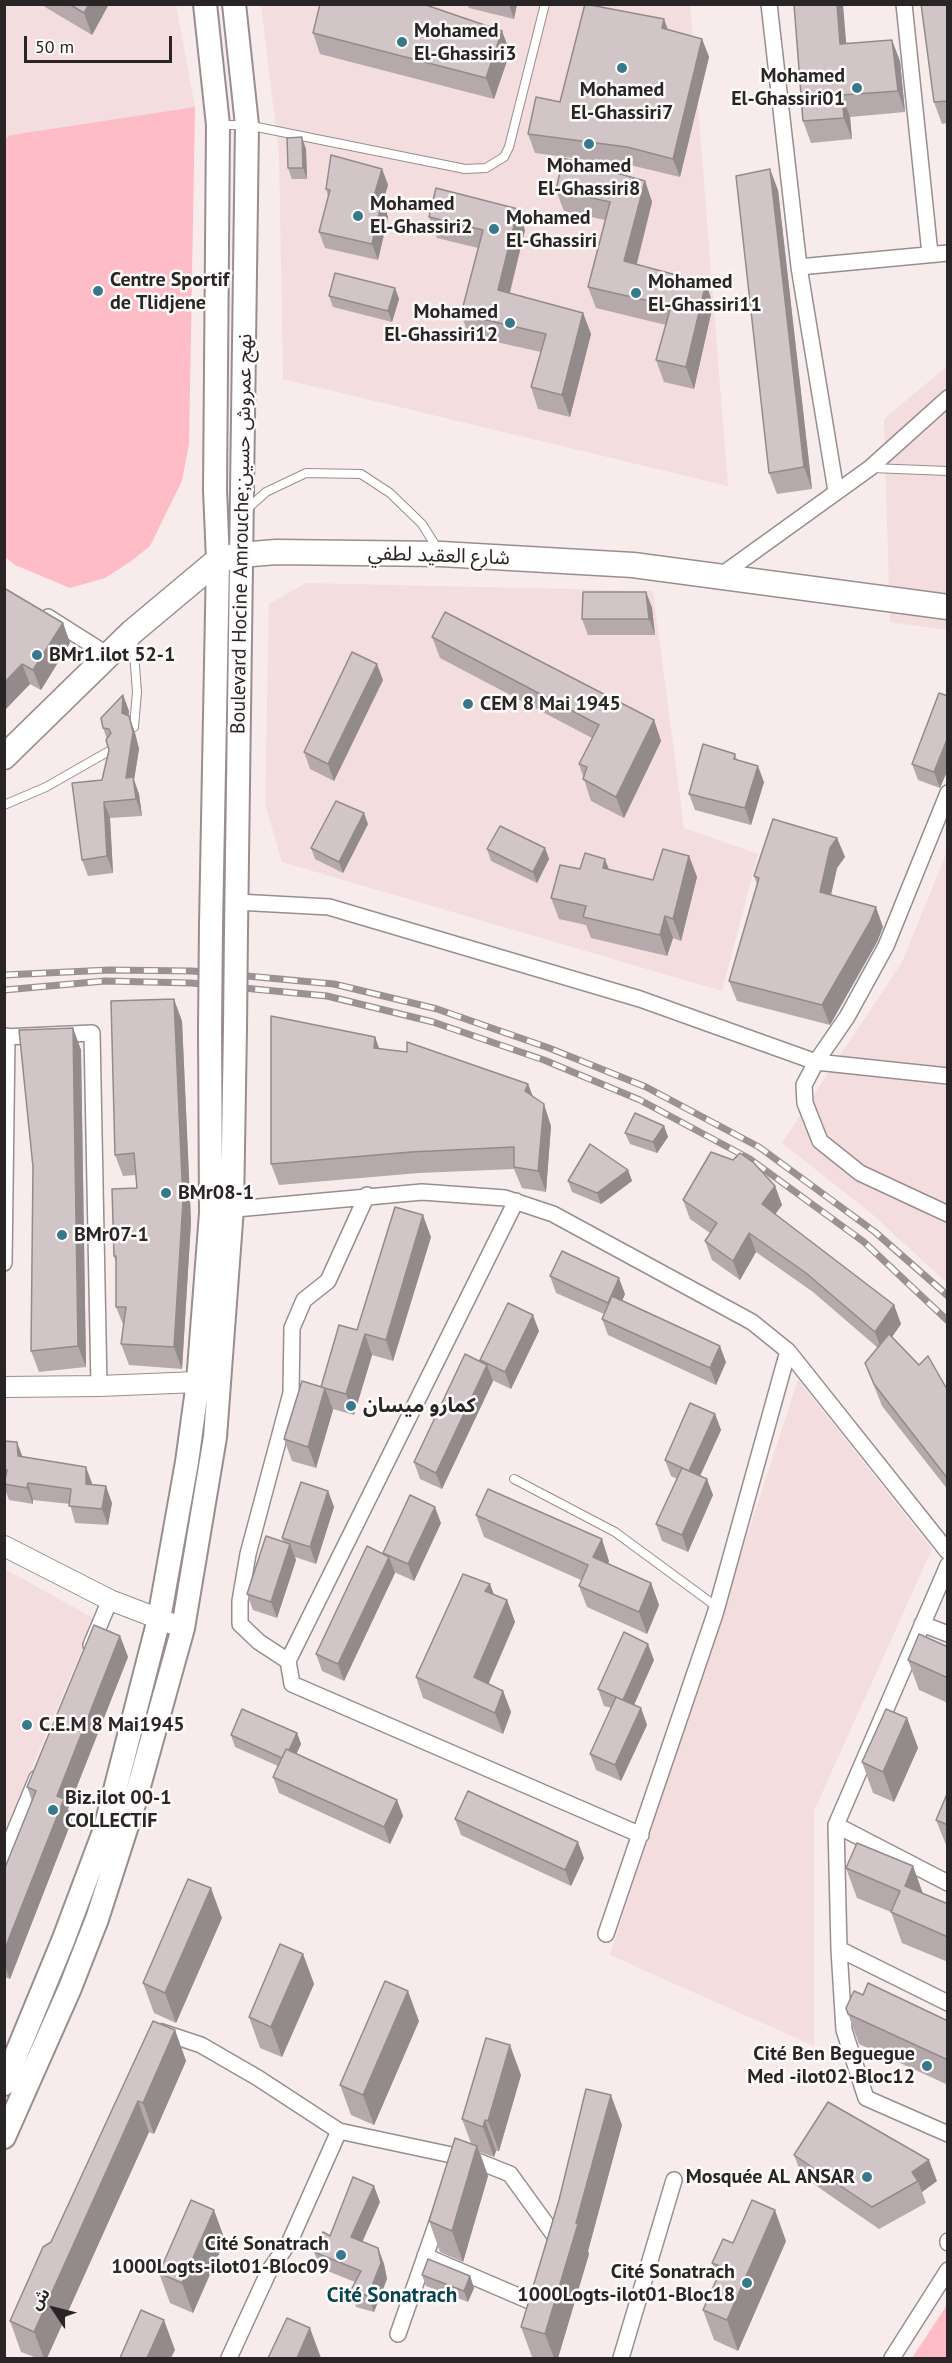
<!DOCTYPE html>
<meta charset="utf-8">
<style>
body{margin:0}
#map{position:relative;width:952px;height:2363px;overflow:hidden;background:#f8ebec;font-family:"PT Sans","Noto Sans Arabic",sans-serif}
canvas{display:block}
.frame{position:absolute;inset:0;border:6px solid #292425;pointer-events:none}
.north{position:absolute;left:24px;top:2279px;width:60px;height:60px;-webkit-text-stroke:4px #fefbfb;paint-order:stroke;rotate:305deg;font-size:16px;font-weight:700;line-height:24px;text-align:center;color:#292425}
.north::after{content:'';display:block;margin:auto;width:21px;height:27px;background:#292425;clip-path:polygon(50% 0,100% 100%,50% 72%,0 100%)}
.scale{position:absolute;left:24px;top:36px;width:148px;height:27px;box-sizing:border-box;border:3px solid #292425;border-top:0;padding-left:8px;font-size:18px;line-height:21px;white-space:nowrap;color:#292425;-webkit-text-stroke:4px #fefbfb;paint-order:stroke}
</style>
<div id="map">
<canvas width="952" height="2363"></canvas>
<div class="frame"></div>
<div class="north">ش</div>
<div class="scale">50 m</div>
</div>
<script>
const ctx = document.querySelector('canvas').getContext('2d');
ctx.lineJoin = 'round';
function fill(path, color) { ctx.fillStyle = color; ctx.fill(path, 'evenodd'); }
const toPath = rows => new Path2D(rows.map(r => 'M' + r).join(''));
function stroke(path, color, width, dash) { ctx.strokeStyle = color; ctx.lineWidth = width; ctx.lineCap = dash ? 'butt' : 'round'; ctx.setLineDash(dash || []); ctx.stroke(path); }
function label(font, color, halo, rows, align = 'center') {
  ctx.font = font + ' "PT Sans","Noto Sans Arabic",sans-serif'; ctx.lineWidth = 5; ctx.setLineDash([]); ctx.textBaseline = 'middle'; ctx.strokeStyle = halo; ctx.fillStyle = color; for (const [text, x, y, turn = 0] of rows) {
    ctx.save(); ctx.translate(x, y); ctx.rotate((+turn || 0) * Math.PI / 180); ctx.textAlign = isNaN(turn) ? turn : align; if (halo) ctx.strokeText(text, 0, 0); ctx.fillText(text, 0, 0); ctx.restore();
  }
}
const built = toPath([
 [4,5,176,5,195,107,11,135,5,139],
 [261,5,690,5,728,486,283,379,279,154],
 [947,366,947,630,890,622,884,419],
 [306,583,653,591,684,828,758,854,722,991,282,862,265,804,269,604],
 [947,852,947,1283,872,1214,782,1143,902,962],
 [798,1380,932,1549,814,1811,814,2046,610,1955],
 [5,1569,95,1619,5,1831]
]);
const green = toPath([
 [195,107,189,444,182,481,150,546,130,562,105,578,70,588,15,565,5,557,5,139,11,135],
 [947,2305,947,2358,912,2358]
]);
const service = toPath([
 [220,125,247,125,465,169,486,168,504,157,509,147,545,4],
 [871,468,948,471],
 [246,510,266,492,306,473,361,474,390,493,422,524,439,551],
 [133,639,137,692,134,727],
 [4,805,46,787,111,750],
 [514,1479,615,1532,717,1607]
]);
const minor = toPath([
 [769,4,799,267,836,491],
 [904,4,930,254],
 [799,267,948,253],
 [720,576,870,468,948,398],
 [48,617,108,655],
 [948,793,886,946,847,1017,816,1062,804,1085,805,1103,820,1141,860,1173,948,1214],
 [237,902,329,907,640,999,816,1062,948,1076],
 [4,1037,92,1033,99,1386],
 [516,1201,288,1661,292,1684,641,1835],
 [225,1210,422,1192,505,1198,553,1214,752,1322,788,1351,948,1552],
 [4,1263,7,1036],
 [948,1565,836,1825,839,1949,948,2003],
 [922,1624,948,1634],
 [91,1645,110,1600],
 [288,1661,259,1642,240,1624,240,1601,248,1554,291,1393,292,1328,304,1300,328,1281,367,1195],
 [836,1825,948,1883],
 [4,1857,37,1778],
 [606,1934,715,1614,788,1351],
 [839,1949,844,2030,866,2098,948,2134],
 [160,2035,162,2032,201,2045,258,2078,339,2131,475,2160,510,2174,557,2239],
 [948,2241,948,2243],
 [425,2256,539,2305],
 [398,2334,440,2214],
 [229,2358,269,2271,290,2241,339,2131],
 [621,2358,674,2180],
 [892,2358,948,2270]
]);
const tertiary = toPath([
 [4,1387,99,1386,198,1382],
 [4,1546,110,1600,183,1628]
]);
const secondary = toPath([
 [205,4,218,125,215,490,218,560,211,925],
 [234,4,247,125,236,930],
 [4,2084,63,1941,105,1829,159,1619,187,1462,198,1382,211,1213,210,1028],
 [4,2137,70,1988,97,1919,134,1804,183,1628,215,1437,232,1208,235,1028]
]);
const primary = toPath([
 [4,757,132,632,218,560,240,555,276,552,441,554,633,565,948,607]
]);
const rail = toPath([
 [4,975,109,970,192,971,334,984,437,1009,549,1048,646,1087,759,1147,875,1232,948,1296],
 [4,990,105,981,191,983,327,996,433,1022,544,1060,640,1100,750,1159,864,1242,948,1321]
]);
const secondaryBridge = toPath([
 [210,1028,211,925],
 [235,1028,236,930]
]);
const wall = toPath([
 [40,4,109,4,92,35],
 [467,4,517,4,514,19,469,8],
 [948,4,948,123,942,124,934,102],
 [667,29,702,39,709,57,680,177,634,166,535,153,528,134,560,102],
 [313,33,510,52,494,99,320,54],
 [846,44,900,61,905,112,850,117,852,139,811,143,803,121],
 [306,149,307,179,292,179,288,168],
 [382,169,388,185,383,202,388,217,378,260,325,248,319,232,328,196,326,189],
 [645,181,652,202,637,264,706,283,713,305,694,389,664,382,656,360,666,325,596,308,588,287,605,220,564,211,556,190],
 [778,190,812,489,777,494,769,473],
 [429,217,525,230,510,293,583,313,591,334,570,417,538,409,531,387,541,352,469,336,461,314,478,248,437,238],
 [395,288,399,299,392,322,333,307,329,296],
 [4,588,63,623,70,643,41,690,30,684,4,711],
 [646,592,652,608,655,635,588,635,582,619],
 [432,637,654,720,661,741,624,818,591,801,579,764,592,738,440,658],
 [383,680,334,781,310,769,304,752],
 [123,695,129,711,129,716,135,733,139,749,134,780,139,794,142,816,110,818,113,873,88,876,82,860,109,750,107,739,103,728],
 [948,696,948,769,940,788,918,780,912,764],
 [735,754,737,760,764,782,751,825,695,810,689,794],
 [368,824,343,873,315,859,311,848],
 [837,838,845,857,837,868,831,895,883,927,877,942,830,1025,737,1001,729,981,757,884,754,876],
 [545,848,549,859,537,883,491,861,487,849],
 [689,856,697,877,681,941,673,938,667,956,591,938,586,925,559,919,551,898,580,869,608,869,653,880],
 [182,1021,191,1222,182,1369,129,1365,121,1344,124,1327,116,1307,116,1263,114,1256,137,1188,136,1175,123,1176,115,1155],
 [73,1028,81,1050,86,1367,39,1372,31,1351],
 [375,1037,379,1049,528,1084,533,1097,551,1126,546,1192,522,1188,514,1169,419,1173,279,1185,271,1164],
 [664,1126,668,1137,657,1153,630,1144,625,1133],
 [628,1170,632,1181,601,1204,572,1192,568,1181],
 [775,1186,782,1205,775,1214,894,1305,901,1324,892,1337,919,1365,948,1391,948,1490,882,1406,865,1363,878,1348,813,1292,756,1252,740,1280,712,1260,705,1241,710,1233,690,1219,683,1200],
 [431,1237,393,1361,372,1355,354,1415,333,1409,316,1468,292,1461,284,1439,321,1387,357,1330],
 [550,1276,625,1294,622,1301,726,1362,716,1385,608,1335,602,1319,604,1314,556,1293],
 [539,1331,511,1389,492,1380,493,1381,442,1489,420,1479,414,1462,481,1362,480,1360],
 [715,1414,721,1430,700,1476,713,1495,688,1552,662,1541,656,1524,677,1479,671,1476,665,1460],
 [4,1441,22,1457,92,1483,92,1484,112,1503,108,1525,75,1523,70,1504,33,1500,33,1504,9,1500,4,1487],
 [328,1491,334,1507,316,1564,295,1557,296,1560,277,1618,253,1610,247,1594,284,1542,282,1538],
 [476,1515,609,1561,608,1564,651,1583,659,1605,647,1634,587,1607,579,1586,581,1580,484,1537],
 [441,1523,414,1581,394,1572,395,1573,344,1681,322,1671,316,1654,383,1554,383,1553],
 [494,1595,507,1600,515,1622,488,1684,503,1691,511,1712,503,1734,423,1698,416,1677],
 [120,1636,128,1657,68,1809,72,1820,10,1979,4,1977,4,1870,32,1801,27,1787],
 [948,1647,948,1703,919,1690,908,1660],
 [654,1660,634,1705,641,1708,647,1725,621,1781,596,1770,590,1754,611,1708,604,1706,598,1689],
 [907,1718,918,1748,894,1802,873,1793,862,1762],
 [297,1733,301,1744,296,1754,397,1800,403,1816,390,1844,279,1793,273,1777,278,1766,235,1747,231,1735],
 [947,1794,948,1850,936,1820],
 [455,1819,584,1858,571,1886,461,1835],
 [913,1866,923,1894,948,1904,948,1962,902,1943,891,1912,857,1898,846,1868],
 [222,1918,176,2023,154,2013,143,1983],
 [303,1954,314,1984,282,2057,260,2048,249,2017],
 [863,1995,948,2021,948,2085,859,2044,846,2008],
 [419,2021,374,2125,351,2115,340,2085],
 [175,2030,186,2061,154,2134,149,2132,47,2358,37,2358,21,2352,10,2321,51,2242],
 [521,2075,499,2151,496,2151,494,2157,480,2152,488,2176,463,2262,440,2252,429,2221,471,2143,462,2119],
 [622,2125,588,2251,589,2254,558,2358,538,2358,532,2357,521,2327],
 [794,2155,937,2181,922,2192,926,2203,879,2229,802,2176],
 [380,2202,362,2242,378,2248,384,2264,387,2279,374,2312,356,2307,351,2290,355,2282,320,2268,314,2252,330,2236],
 [225,2240,193,2313,170,2303,159,2273],
 [786,2241,738,2351,714,2340,703,2310,718,2277,712,2263,733,2243],
 [422,2275,470,2276,474,2288,468,2302,426,2286]
]);
const shadedWall = toPath([
 [89,4,109,4,92,35,84,13],
 [509,4,517,4,514,19],
 [837,4,843,4,848,65,840,44],
 [664,19,671,38,662,28],
 [502,31,510,52,494,99,486,78],
 [702,39,709,57,680,177,673,159],
 [892,40,900,61,905,112,898,91],
 [842,95,850,117,852,139,844,118],
 [302,137,306,149,307,179,303,168],
 [382,169,388,185,383,202,388,217,378,260,372,244,373,199],
 [770,169,778,190,812,489,804,467],
 [645,181,652,202,632,282,624,261],
 [518,209,525,230,505,311,498,290],
 [706,283,713,305,694,389,686,367],
 [395,288,399,299,392,322,388,311],
 [583,313,591,334,570,417,562,395],
 [646,592,652,608,655,635,649,619],
 [63,623,70,643,41,690,33,670],
 [22,664,30,684,4,711,4,683],
 [377,664,383,680,334,781,328,764],
 [123,695,129,711,128,729,122,713],
 [129,716,135,733,139,749,134,780,139,794,142,816,136,799,126,778],
 [654,720,661,741,624,818,616,797],
 [948,737,948,769,940,788,934,772],
 [758,766,764,782,751,825,745,808],
 [104,802,110,818,113,873,107,856],
 [364,813,368,824,343,873,339,862],
 [837,838,845,857,837,868,827,912,820,892,830,848],
 [545,848,549,859,537,883,533,872],
 [689,856,697,877,681,941,673,919],
 [605,859,613,880,603,868],
 [876,907,883,927,877,942,830,1025,822,1005],
 [665,916,673,938,667,956,660,935],
 [174,999,182,1021,191,1222,182,1369,174,1347],
 [73,1028,81,1050,86,1367,78,1346],
 [375,1037,383,1059,374,1048],
 [528,1084,536,1105,525,1091],
 [544,1104,551,1126,546,1192,538,1171],
 [664,1126,668,1137,657,1153,653,1142],
 [628,1170,632,1181,601,1204,597,1193],
 [775,1186,782,1205,769,1223,762,1204],
 [423,1215,431,1237,393,1361,386,1340],
 [749,1233,756,1252,740,1280,733,1261],
 [619,1278,625,1294,614,1319,608,1303],
 [894,1305,901,1324,882,1351,875,1332],
 [533,1315,539,1331,511,1389,505,1372],
 [365,1334,372,1355,354,1415,346,1394],
 [720,1346,726,1362,716,1385,710,1368],
 [487,1365,493,1381,442,1489,436,1473],
 [325,1388,333,1410,316,1468,308,1447],
 [715,1414,721,1430,695,1487,689,1471],
 [17,1442,23,1458,18,1456],
 [86,1467,92,1483,92,1500,86,1484],
 [707,1479,713,1495,688,1552,682,1535],
 [28,1483,33,1500,33,1504,27,1488],
 [106,1486,112,1503,108,1525,102,1509],
 [328,1491,334,1507,316,1564,310,1547],
 [435,1507,441,1523,414,1581,408,1564],
 [602,1539,609,1561,601,1579,593,1557],
 [290,1544,296,1560,277,1618,271,1602],
 [389,1557,395,1573,344,1681,338,1664],
 [651,1583,659,1605,647,1634,639,1612],
 [490,1584,498,1605,485,1591],
 [507,1600,515,1622,482,1699,474,1677],
 [120,1636,128,1657,68,1809,72,1820,10,1979,4,1964,4,1951,57,1796],
 [648,1644,654,1660,629,1716,623,1700],
 [503,1691,511,1712,503,1734,495,1713],
 [641,1708,647,1725,621,1781,615,1765],
 [907,1718,918,1748,894,1802,883,1772],
 [297,1733,301,1744,289,1770,285,1759],
 [397,1800,403,1816,390,1844,384,1827],
 [578,1842,584,1858,571,1886,565,1870],
 [913,1866,924,1897,905,1886],
 [211,1888,222,1918,176,2023,165,1993],
 [303,1954,314,1984,282,2057,271,2027],
 [408,1991,419,2021,374,2125,363,2095],
 [175,2030,186,2061,154,2134,143,2103],
 [510,2045,521,2075,499,2151,488,2121],
 [611,2095,622,2125,588,2251,589,2254,558,2358,554,2358,545,2334],
 [138,2101,149,2132,47,2358,44,2358,34,2332],
 [485,2120,496,2151,494,2157,483,2127],
 [477,2146,488,2176,463,2262,452,2231],
 [929,2160,937,2181,922,2192,918,2181,912,2172],
 [374,2186,380,2202,357,2254,351,2237],
 [214,2210,225,2240,193,2313,182,2283],
 [775,2210,786,2241,738,2351,727,2320],
 [378,2248,384,2264,387,2279,374,2312,368,2296],
 [470,2276,474,2288,468,2302,464,2291],
 [164,2320,175,2350,171,2358,147,2358],
 [310,2328,321,2358,297,2358]
]);
const building = toPath([
 [69,4,89,4,84,13,69,4],
 [320,4,423,4,502,31,486,78,313,33,320,4],
 [585,4,664,19,662,28,702,39,673,159,627,147,528,134,536,97,560,102,585,4],
 [794,4,837,4,840,44,892,40,898,91,842,95,844,118,803,121,794,4],
 [921,4,948,4,948,101,934,102,921,4],
 [302,137,303,168,288,168,287,138,302,137],
 [331,155,382,169,373,199,382,201,372,244,319,232,330,190,326,189,331,155],
 [563,158,645,181,624,261,706,283,686,367,656,360,671,306,588,287,610,202,556,190,563,158],
 [770,169,804,467,769,473,736,176,770,169],
 [436,188,518,209,498,290,583,313,562,395,531,387,546,334,461,314,483,230,429,217,436,188],
 [335,273,395,288,388,311,329,296,335,273],
 [4,588,63,623,33,670,22,664,4,683,4,588],
 [583,592,646,592,649,619,582,619,583,592],
 [445,612,654,720,616,797,583,779,587,767,579,764,599,725,432,637,445,612],
 [352,652,377,664,328,764,304,752,352,652],
 [939,693,948,696,948,737,934,772,912,764,939,693],
 [123,695,122,713,129,716,133,732,126,778,133,777,136,799,104,802,107,856,82,860,72,783,102,780,109,750,106,740,111,733,109,729,103,728,101,718,123,695],
 [703,744,735,754,734,759,758,766,745,808,689,794,703,744],
 [336,801,364,813,339,862,311,848,336,801],
 [773,819,837,838,830,848,820,892,876,907,870,922,822,1005,729,981,759,878,754,876,773,819],
 [500,826,545,848,533,872,487,849,500,826],
 [663,849,689,856,673,919,665,916,660,935,583,917,586,906,551,898,560,865,580,869,585,853,605,859,603,868,653,880,663,849],
 [174,999,183,1201,174,1347,121,1344,126,1307,116,1307,116,1256,114,1256,112,1189,137,1188,134,1153,115,1155,111,1001,174,999],
 [271,1016,375,1037,374,1048,407,1052,407,1042,528,1084,525,1091,544,1104,538,1171,514,1167,514,1147,411,1152,271,1164,271,1016],
 [73,1028,78,1346,31,1351,33,1167,19,1030,73,1028],
 [635,1113,664,1126,653,1142,625,1133,635,1113],
 [590,1144,628,1170,597,1193,568,1181,590,1144],
 [711,1152,733,1160,740,1153,754,1163,775,1186,762,1204,894,1305,875,1332,806,1273,749,1233,733,1261,705,1241,717,1223,683,1200,711,1152],
 [395,1207,423,1215,386,1340,365,1334,346,1394,321,1387,339,1325,357,1330,395,1207],
 [562,1251,619,1278,608,1303,550,1276,562,1251],
 [612,1296,720,1346,710,1368,602,1319,612,1296],
 [508,1303,533,1315,505,1372,480,1360,508,1303],
 [889,1334,919,1365,928,1356,948,1391,948,1479,874,1384,865,1363,889,1334],
 [465,1354,487,1365,436,1473,414,1462,465,1354],
 [302,1381,325,1388,308,1447,284,1439,302,1381],
 [690,1403,715,1414,689,1471,665,1460,690,1403],
 [4,1441,17,1442,18,1456,86,1467,86,1484,106,1486,102,1509,69,1506,71,1489,28,1483,27,1488,4,1484,7,1470,4,1470,4,1441],
 [682,1468,707,1479,682,1535,656,1524,682,1468],
 [301,1482,328,1491,310,1547,282,1538,301,1482],
 [488,1489,602,1539,593,1557,651,1583,639,1612,579,1586,588,1565,476,1515,488,1489],
 [410,1495,435,1507,408,1564,383,1553,410,1495],
 [266,1536,290,1544,271,1602,247,1594,266,1536],
 [367,1546,389,1557,338,1664,316,1654,367,1546],
 [463,1574,490,1584,485,1591,507,1600,474,1677,503,1691,495,1713,416,1677,463,1574],
 [94,1625,120,1636,57,1796,64,1799,4,1951,4,1870,36,1791,27,1787,94,1625],
 [624,1632,648,1644,623,1700,598,1689,624,1632],
 [919,1634,948,1647,948,1678,908,1660,919,1634],
 [616,1697,641,1708,615,1765,590,1754,616,1697],
 [242,1709,297,1733,289,1750,286,1749,282,1758,231,1735,242,1709],
 [886,1709,907,1718,883,1772,862,1762,886,1709],
 [286,1749,397,1800,384,1827,273,1777,286,1749],
 [468,1791,578,1842,565,1870,455,1819,468,1791],
 [947,1794,948,1794,948,1825,936,1820,947,1794],
 [857,1843,913,1866,905,1886,948,1904,948,1937,891,1912,900,1891,846,1868,857,1843],
 [188,1879,211,1888,165,1993,143,1983,188,1879],
 [280,1944,303,1954,271,2027,249,2017,280,1944],
 [385,1981,408,1991,363,2095,340,2085,385,1981],
 [868,1983,948,2021,948,2060,848,2014,846,2008,854,1991,863,1995,868,1983],
 [153,2021,175,2030,143,2103,138,2101,34,2332,10,2321,43,2247,51,2242,153,2021],
 [486,2038,510,2045,488,2121,485,2120,483,2127,462,2119,486,2038],
 [586,2089,611,2095,576,2223,578,2224,545,2334,521,2327,559,2200,586,2089],
 [828,2102,929,2160,912,2172,918,2181,872,2207,794,2155,828,2102],
 [455,2138,477,2146,452,2231,429,2221,455,2138],
 [353,2177,374,2186,351,2237,378,2248,381,2263,368,2296,351,2290,361,2271,314,2252,323,2232,330,2236,353,2177],
 [191,2200,214,2210,182,2283,159,2273,191,2200],
 [752,2200,775,2210,727,2320,703,2310,722,2267,712,2263,723,2239,733,2243,752,2200],
 [428,2259,470,2276,464,2291,422,2275,428,2259],
 [141,2310,164,2320,147,2358,120,2358,141,2310],
 [287,2318,310,2328,297,2358,268,2358,287,2318]
]);
const markers = [
 [402,42,6,"#37798a"],
 [622,68,6,"#37798a"],
 [857,88,6,"#37798a"],
 [589,144,6,"#37798a"],
 [358,216,6,"#37798a"],
 [494,229,6,"#37798a"],
 [98,291,6,"#37798a"],
 [636,293,6,"#37798a"],
 [510,323,6,"#37798a"],
 [37,655,6,"#37798a"],
 [468,704,6,"#37798a"],
 [166,1193,6,"#37798a"],
 [62,1235,6,"#37798a"],
 [351,1406,6,"#37798a"],
 [27,1725,6,"#37798a"],
 [53,1810,6,"#37798a"],
 [927,2066,6,"#37798a"],
 [867,2177,6,"#37798a"],
 [341,2255,6,"#37798a"],
 [747,2283,6,"#37798a"]
];
const poiNames = [
 ["Mohamed",414,31],
 ["El-Ghassiri3",414,54],
 ["Mohamed",845,76,"right"],
 ["El-Ghassiri01",845,99,"right"],
 ["Mohamed",622,90,"center"],
 ["El-Ghassiri7",622,113,"center"],
 ["Mohamed",589,166,"center"],
 ["El-Ghassiri8",589,189,"center"],
 ["Mohamed",370,204],
 ["El-Ghassiri2",370,227],
 ["Mohamed",506,218],
 ["El-Ghassiri",506,241],
 ["Centre Sportif",110,280],
 ["de Tlidjene",110,303],
 ["Mohamed",648,282],
 ["El-Ghassiri11",648,305],
 ["Mohamed",498,312,"right"],
 ["El-Ghassiri12",498,335,"right"],
 ["BMr1.ilot 52-1",49,655],
 ["CEM 8 Mai 1945",480,704],
 ["BMr08-1",178,1193],
 ["BMr07-1",74,1235],
 ["كمارو ميسان",363,1406],
 ["C.E.M 8 Mai1945",39,1725],
 ["Biz.ilot 00-1",65,1798],
 ["COLLECTIF",65,1821],
 ["Cité Ben Beguegue",915,2054,"right"],
 ["Med -ilot02-Bloc12",915,2077,"right"],
 ["Mosquée AL ANSAR",855,2177,"right"],
 ["Cité Sonatrach",329,2244,"right"],
 ["1000Logts-ilot01-Bloc09",329,2267,"right"],
 ["Cité Sonatrach",735,2272,"right"],
 ["1000Logts-ilot01-Bloc18",735,2295,"right"]
];
const streetNames = [
 ["Boulevard Hocine Amrouche;نهج عمروش حسين",242,534,-89],
 ["شارع العقيد لطفي",439,556,2]
];
const neighbourhoodNames = [
 ["Cité Sonatrach",392,2296]
];
fill(built, '#f3dddf');
fill(green, '#fdbcc6');
stroke(service, '#998d8f', 10);
stroke(minor, '#998d8f', 18);
stroke(tertiary, '#998d8f', 22);
stroke(secondary, '#998d8f', 26);
stroke(primary, '#998d8f', 27);
stroke(service, '#fff', 8);
stroke(minor, '#fff', 15);
stroke(tertiary, '#fff', 20);
stroke(secondary, '#fff', 22);
stroke(primary, '#fff', 24);
stroke(rail, '#9b9192', 7);
stroke(rail, '#fefbfb', 4.5, [14]);
stroke(secondaryBridge, '#998d8f', 26, []);
stroke(secondaryBridge, '#fff', 22);
fill(wall, '#b5a9ab');
fill(shadedWall, '#938a8b');
fill(building, '#d2c5c7');
stroke(building, '#938a8b', 1.5);
for (const [x, y, r, color] of markers) { const dot = new Path2D(); dot.arc(x, y, r, 0, 2 * Math.PI); ctx.fillStyle = color; ctx.fill(dot); stroke(dot, '#fefbfb', 2); }
label('bold 20px', '#292425', '#fefbfb', poiNames, 'left');
label('20px', '#292425', '#fefbfb', streetNames);
label('bold 21px', '#094451', '#fefbfb', neighbourhoodNames);
</script>
